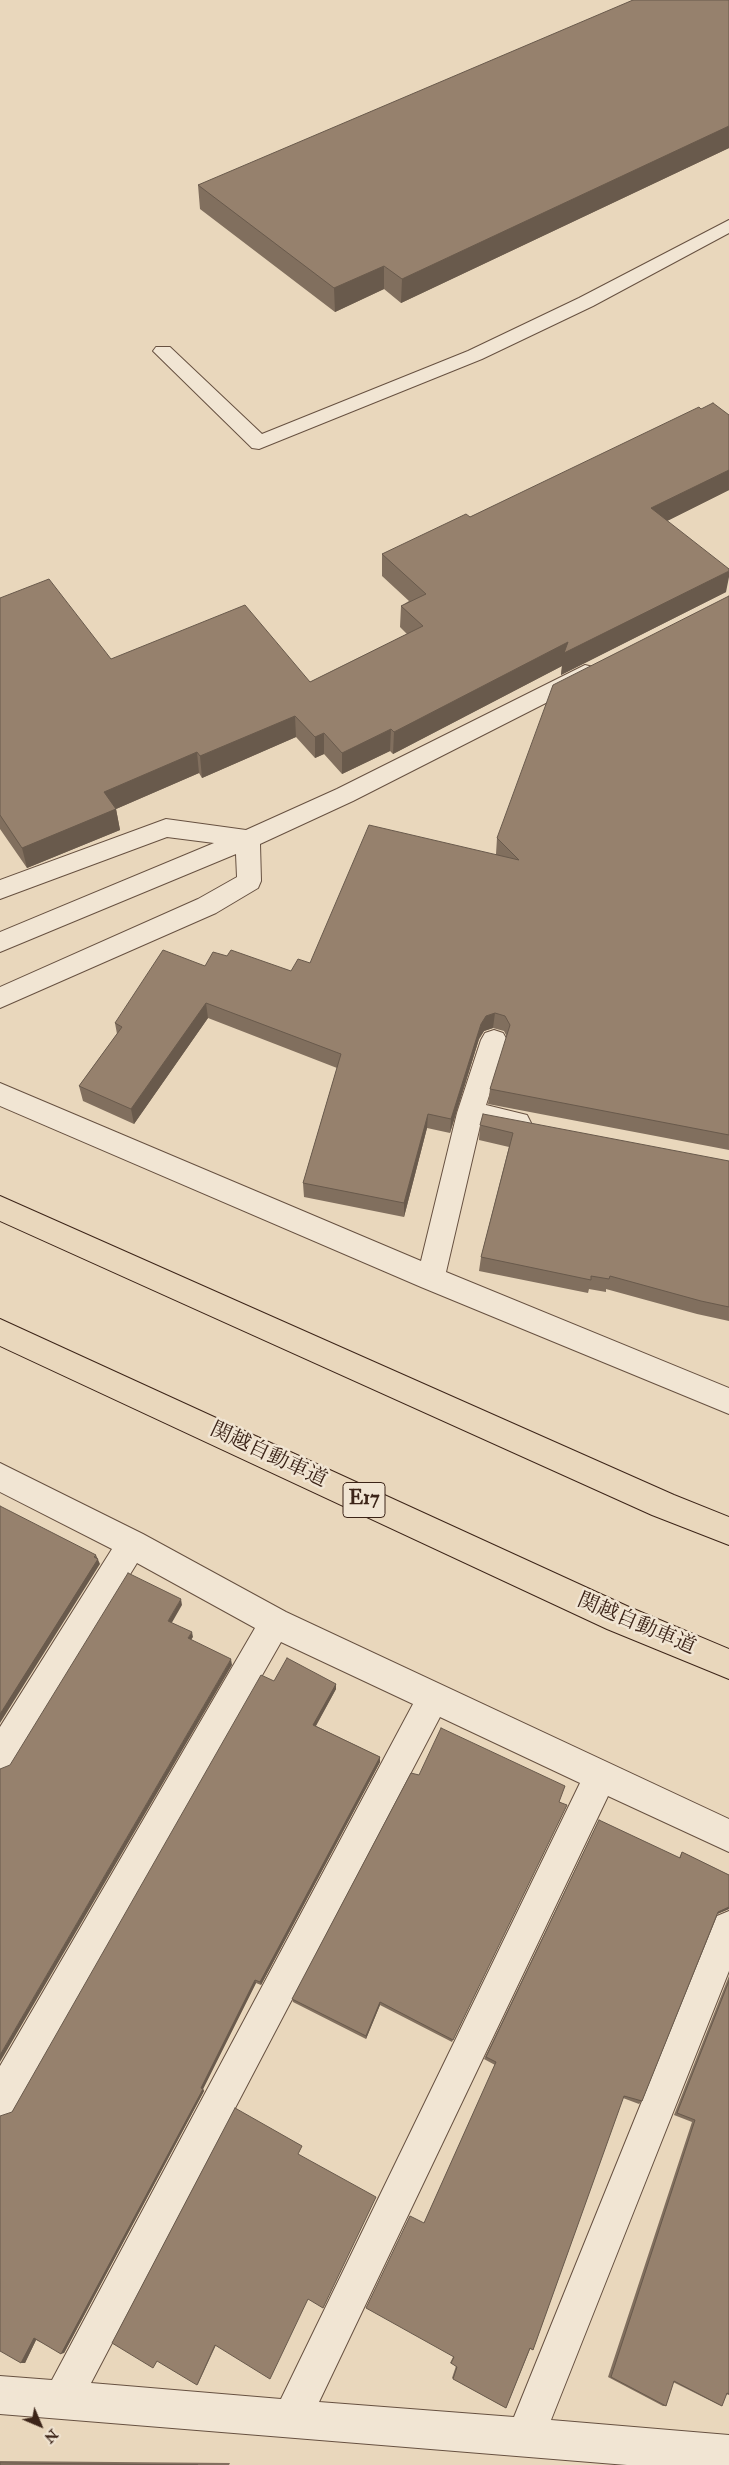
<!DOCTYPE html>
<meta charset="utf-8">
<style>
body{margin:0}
#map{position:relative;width:729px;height:2465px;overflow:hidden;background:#e9d7bc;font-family:"IM FELL Double Pica",serif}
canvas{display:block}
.north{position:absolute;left:15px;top:2400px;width:50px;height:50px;-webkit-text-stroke:4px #f1e5d3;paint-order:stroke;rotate:135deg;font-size:14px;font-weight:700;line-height:20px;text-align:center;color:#3c2418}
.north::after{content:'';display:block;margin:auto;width:18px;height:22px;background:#3c2418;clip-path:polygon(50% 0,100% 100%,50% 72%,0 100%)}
</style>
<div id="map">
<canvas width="729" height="2465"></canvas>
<div class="north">N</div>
</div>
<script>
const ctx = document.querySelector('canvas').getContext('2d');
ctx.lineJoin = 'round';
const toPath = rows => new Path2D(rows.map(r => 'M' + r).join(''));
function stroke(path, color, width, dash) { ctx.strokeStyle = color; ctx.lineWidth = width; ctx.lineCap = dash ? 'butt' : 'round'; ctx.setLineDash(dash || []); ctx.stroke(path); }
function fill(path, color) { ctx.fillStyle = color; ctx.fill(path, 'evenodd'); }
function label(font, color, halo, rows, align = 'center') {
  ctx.font = font + ' "IM FELL Double Pica","Noto Serif JP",serif'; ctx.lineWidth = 5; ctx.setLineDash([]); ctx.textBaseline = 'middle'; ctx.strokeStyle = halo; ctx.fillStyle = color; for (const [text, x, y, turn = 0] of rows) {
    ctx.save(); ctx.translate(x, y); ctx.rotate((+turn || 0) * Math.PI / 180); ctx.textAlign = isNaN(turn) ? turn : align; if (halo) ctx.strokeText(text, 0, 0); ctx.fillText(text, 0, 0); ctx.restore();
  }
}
const minor = toPath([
 [729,220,729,233,593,306,482,359,259,449,252,448,153,351,156,347,170,347,262,434,468,351,579,298,729,220],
 [585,665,593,667,596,673,593,679,353,801,260,844,261,881,258,888,216,913,0,1008,0,987,198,899,237,877,236,854,0,952,0,932,214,843,167,837,0,899,0,880,166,819,246,830,337,789,585,665],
 [494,1030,503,1033,507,1040,486,1105,527,1115,531,1123,527,1131,518,1134,480,1126,446,1272,729,1388,729,1414,421,1287,0,1106,0,1083,421,1261,457,1113,481,1040,485,1033,494,1030],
 [0,1463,143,1534,286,1612,729,1819,729,1852,608,1796,319,2402,514,2417,717,1916,729,1911,729,1971,551,2420,729,2435,729,2465,627,2465,0,2414,0,2376,52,2380,413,1704,281,1642,13,2113,0,2118,0,2066,255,1628,137,1563,11,1768,0,1773,0,1727,112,1549,0,1492,0,1463],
 [440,1717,580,1783,281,2399,91,2383,440,1717]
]);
const highway = toPath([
 [0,1196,674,1495,729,1517,729,1545,652,1515,0,1221,0,1196],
 [0,1319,629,1607,729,1649,729,1679,607,1629,0,1346,0,1319]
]);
const wall = toPath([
 [729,0,729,148,401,303,384,289,335,312,200,209,198,185],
 [701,409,729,415,729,490,667,521,726,592,561,675,562,666,393,754,390,751,342,774,324,754,315,758,296,737,202,778,199,773,116,809,120,830,27,868,0,829,0,598,111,659,310,682,407,634,400,627,401,606,409,601,382,576,382,554,470,517],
 [729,596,729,1150,488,1104,490,1089,507,1037,504,1031,493,1028,484,1031,479,1039,450,1133,427,1128,404,1217,304,1197,303,1183,337,1068,208,1018,134,1124,83,1101,79,1086,117,1034,115,1023,205,966,227,956,291,971,310,963,496,854,497,838],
 [480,1125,729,1161,729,1321,697,1314,606,1289,606,1292,589,1289,588,1293,479,1271,481,1257,509,1147,479,1140],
 [274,1681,336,1684,336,1689,316,1726,380,1757,380,1762,261,1985,256,1983,203,2089,204,2091,64,2353,36,2340,25,2363,21,2363,12,2112],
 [419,1775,565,1786,452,2042,380,2005,366,2039,293,2002,292,1999],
 [599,1820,679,1858,682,1852,729,1875,729,1909,717,1914,642,2101,639,2104,623,2098,533,2350,530,2349,506,2408,452,2378,456,2366,450,2363,453,2357,424,2223,495,2065,484,2059],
 [729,1976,729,2395,726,2394,722,2406,719,2405,673,2382,666,2406,663,2406,608,2377,692,2122,674,2115],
 [0,2461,230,2463,229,2465,0,2465]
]);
const shadedWall = toPath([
 [729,126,729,148,401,303,402,279],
 [384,266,384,289,335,312,334,288],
 [729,470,729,490,647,531,651,508],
 [729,571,729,577,726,592,561,675,562,666,393,754,394,732,568,642],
 [295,716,296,737,202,778,200,756],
 [391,729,390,751,342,774,342,753],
 [324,733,324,754,315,758,315,737],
 [197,752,199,773,116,809,120,830,27,868,22,848,104,792],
 [206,1003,208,1018,134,1124,131,1109],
 [495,1013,493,1028,484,1031,479,1039,450,1133,451,1119,481,1024,486,1016],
 [428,1114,427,1128,404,1217,404,1203],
 [96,1555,100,1564,0,1723,0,1714],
 [181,1599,182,1605,170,1626,168,1621],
 [192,1632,193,1637,189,1643,188,1638],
 [231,1659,232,1665,0,2062,0,2055],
 [336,1684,336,1689,314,1729,313,1725],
 [380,1757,380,1762,261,1985,260,1982],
 [729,1907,729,1909,715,1915,718,1912],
 [255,1980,256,1983,203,2089,204,2091,64,2353,61,2354,201,2088],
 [380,2002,380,2005,366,2039,366,2036],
 [34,2338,37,2338,25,2363,21,2363],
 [215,2345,216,2345,198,2384,197,2385]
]);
const building = toPath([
 [633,0,729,0,729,126,402,279,384,266,334,288,198,185,633,0],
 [713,403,729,415,729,470,651,508,729,569,729,571,564,653,568,642,394,732,391,729,342,753,324,733,315,737,295,716,200,756,197,752,104,792,116,809,22,848,0,815,0,598,49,579,111,659,245,605,310,682,423,626,401,606,426,594,382,554,466,514,470,517,699,407,701,409,713,403],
 [729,596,729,1135,490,1089,510,1025,505,1016,495,1013,486,1016,481,1024,451,1119,428,1114,404,1203,303,1183,341,1054,206,1003,131,1109,79,1086,122,1027,115,1023,163,950,205,966,213,952,227,956,231,950,291,971,298,959,310,963,369,825,519,860,497,838,553,685,729,596],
 [483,1114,729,1161,729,1307,701,1301,610,1276,609,1279,591,1276,591,1280,481,1257,513,1133,480,1125,483,1114],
 [0,1506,96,1555,94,1557,98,1559,0,1714,0,1506],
 [128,1573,181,1599,168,1621,192,1632,188,1638,231,1659,0,2055,0,1769,10,1765,128,1573],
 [287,1658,336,1684,313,1725,380,1757,260,1982,255,1980,201,2088,203,2089,61,2354,34,2338,21,2363,0,2351,0,2116,12,2112,261,1675,274,1681,287,1658],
 [441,1728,565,1786,559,1802,567,1805,453,2040,380,2002,366,2036,292,1999,411,1773,419,1775,441,1728],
 [599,1820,680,1858,682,1852,729,1875,729,1907,718,1912,642,2101,624,2096,533,2350,530,2348,506,2408,453,2379,457,2367,451,2363,454,2357,366,2308,410,2216,424,2223,496,2062,486,2057,599,1820],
 [729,1981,729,2394,727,2393,722,2406,674,2381,666,2406,611,2377,695,2120,677,2113,729,1981],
 [235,2108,302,2146,298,2154,376,2197,323,2308,308,2299,270,2379,215,2345,197,2385,157,2361,153,2368,112,2343,235,2108],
 [0,2463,198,2465,0,2465,0,2463]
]);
const shields = [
 [364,1500,42]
];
const shieldNames = [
 ["E17",364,1500]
];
const streetNames = [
 ["関越自動車道",268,1456,25],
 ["関越自動車道",636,1625,23]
];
stroke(minor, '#675141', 2);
stroke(highway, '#3c2418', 2);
fill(minor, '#f1e5d3');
fill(highway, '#e9d7bc');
fill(wall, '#816f5e');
fill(shadedWall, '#695a4c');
fill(building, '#96816d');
stroke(building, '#695a4c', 1);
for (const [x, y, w] of shields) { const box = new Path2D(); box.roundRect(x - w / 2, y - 17.5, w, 35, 4); ctx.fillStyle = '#f1e5d3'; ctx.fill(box); stroke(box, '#3c2418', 1); }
label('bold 20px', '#3c2418', null, shieldNames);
label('21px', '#3c2418', '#f1e5d3', streetNames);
</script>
